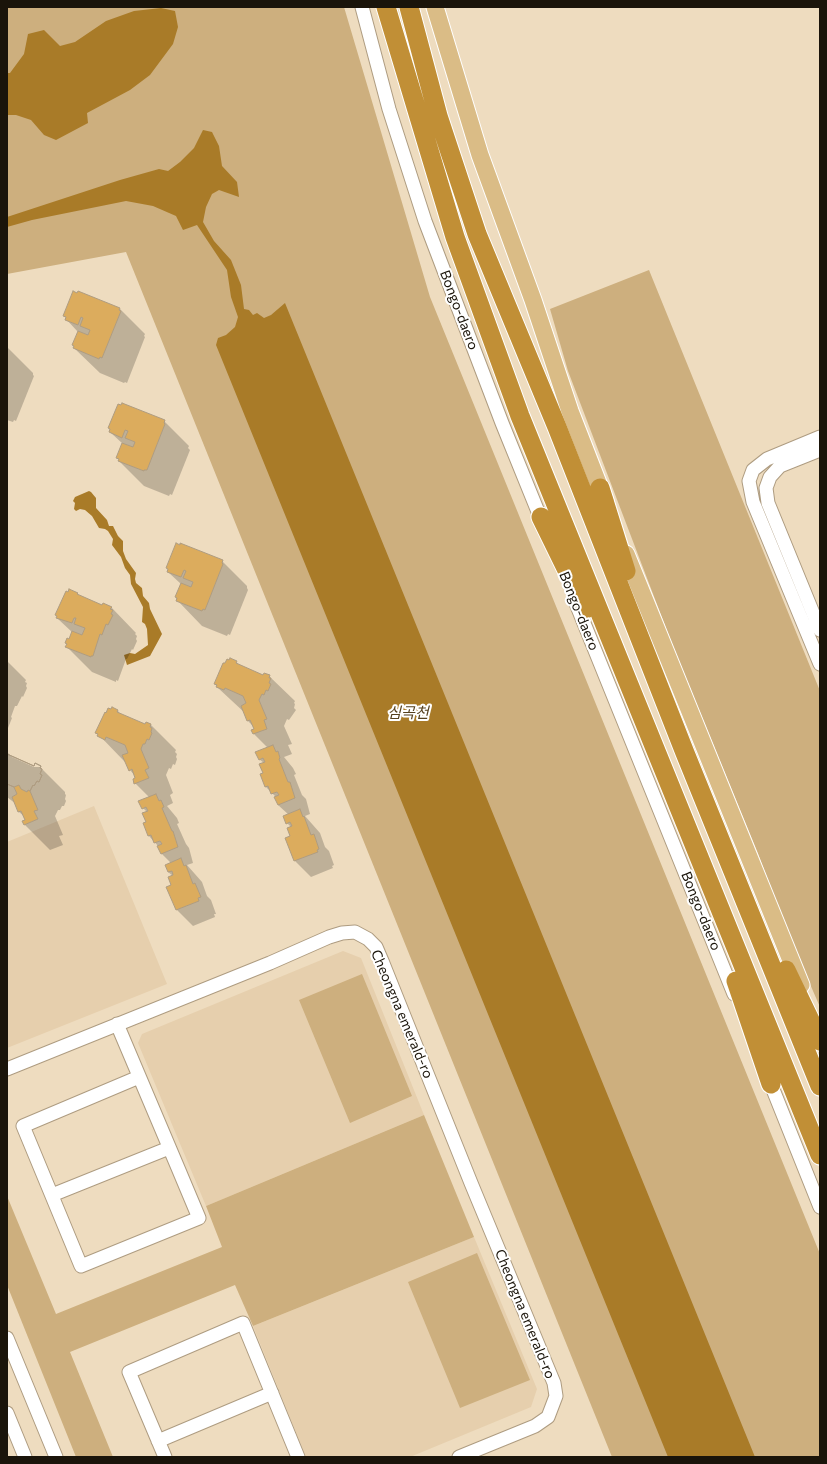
<!DOCTYPE html>
<meta charset="utf-8">
<style>
body{margin:0}
#map{position:relative;width:827px;height:1464px;overflow:hidden;background:#eedcbf;font-family:Commissioner,sans-serif}
canvas{display:block}
.frame{position:absolute;inset:0;border:8px solid #1a140a;pointer-events:none}
</style>
<div id="map">
<canvas width="827" height="1464"></canvas>
<div class="frame"></div>
</div>
<script>
const ctx = document.querySelector('canvas').getContext('2d');
ctx.lineJoin = 'round';
function fill(path, color) { ctx.fillStyle = color; ctx.fill(path, 'evenodd'); }
const toPath = rows => new Path2D(rows.map(r => 'M' + r).join(''));
function stroke(path, color, width, dash) { ctx.strokeStyle = color; ctx.lineWidth = width; ctx.lineCap = dash ? 'butt' : 'round'; ctx.setLineDash(dash || []); ctx.stroke(path); }
function label(font, color, halo, rows, align = 'center') {
  ctx.font = font + ' Commissioner,"Noto Sans KR",sans-serif'; ctx.lineWidth = 4; ctx.setLineDash([]); ctx.textBaseline = 'middle'; ctx.strokeStyle = halo; ctx.fillStyle = color; for (const [text, x, y, turn = 0] of rows) {
    ctx.save(); ctx.translate(x, y); ctx.rotate((+turn || 0) * Math.PI / 180); ctx.textAlign = isNaN(turn) ? turn : align; if (halo) ctx.strokeText(text, 0, 0); ctx.fillText(text, 0, 0); ctx.restore();
  }
}
const built = toPath([
 [94,806,167,984,7,1048,7,842],
 [343,951,361,958,424,1115,206,1206,138,1043,142,1034],
 [474,1237,537,1389,531,1407,410,1457,306,1457,253,1326]
]);
const green = toPath([
 [7,7,344,7,430,297,820,1254,820,1457,612,1457,126,252,7,274],
 [649,270,820,691,820,1007,789,936,757,851,674,649,568,371,550,309],
 [362,974,412,1096,350,1123,299,1000],
 [424,1115,474,1237,253,1326,235,1285,70,1352,113,1457,76,1457,7,1285,7,1196,56,1314,222,1247,206,1206],
 [477,1253,530,1380,460,1408,408,1282]
]);
const water = toPath([
 [161,8,175,11,178,27,173,44,150,75,130,90,87,113,88,123,56,140,44,135,31,120,16,115,7,115,7,73,10,73,24,54,28,34,44,30,60,46,75,42,106,21,134,11],
 [203,130,212,132,219,146,222,166,237,182,239,197,219,190,212,194,206,207,203,222,214,241,231,260,241,285,244,309,249,310,253,315,257,313,264,318,271,315,285,303,755,1457,668,1457,216,345,218,338,226,335,235,327,238,317,231,297,227,270,197,225,183,230,176,216,153,206,126,201,32,220,7,227,7,217,120,180,159,169,168,171,180,162,194,148],
 [89,491,91,492,96,498,96,508,107,520,109,526,113,526,118,536,123,541,123,551,126,559,136,573,135,579,136,583,142,588,143,596,149,603,150,609,162,634,150,656,127,665,124,655,130,653,135,654,148,645,147,629,145,624,142,622,143,607,131,584,130,575,125,568,121,557,112,545,113,539,108,531,105,529,99,528,92,516,85,510,80,509,76,511,74,509,75,503,73,501,75,497]
]);
const shadow = toPath([
 [120,309,145,334,144,336,145,337,127,383,125,382,124,383,100,373,74,348,78,332,66,319],
 [7,347,33,373,33,375,34,376,16,421,14,420,13,422,7,420],
 [164,421,189,446,188,448,190,450,172,495,170,494,169,496,144,486,119,461,123,444,110,432],
 [180,546,222,561,247,586,247,588,248,590,230,635,228,634,227,636,202,626,177,600,176,597,181,584,168,572],
 [77,594,81,597,102,607,111,607,136,633,135,634,137,636,136,639,137,641,133,650,132,649,127,659,126,659,118,681,116,680,116,682,92,672,67,647,67,645,66,643,70,640,73,633,57,618],
 [7,661,26,680,25,682,27,683,26,686,27,688,23,697,22,696,17,706,15,706,11,717,12,718,8,728,7,727],
 [236,662,241,666,264,676,269,676,295,701,294,703,295,704,294,708,296,710,289,720,287,719,284,726,292,744,288,745,292,754,284,757,293,768,296,774,294,775,302,795,306,799,310,814,305,816,320,833,325,847,329,851,334,865,332,866,333,868,311,877,295,861,286,838,291,836,291,827,287,823,289,815,278,805,276,797,266,787,264,763,259,759,268,748,254,734,252,731,255,729,254,727,248,721,245,713,217,687,215,683],
 [112,708,118,711,122,716,145,726,146,723,151,725,176,750,175,752,177,754,176,757,177,759,175,765,173,764,171,769,169,768,166,775,173,793,170,795,173,803,167,806,177,818,179,823,177,824,186,844,189,848,193,863,187,865,202,882,207,896,211,900,216,914,214,914,215,917,193,926,177,910,167,887,172,885,173,876,168,872,166,866,171,863,162,854,159,847,149,836,147,812,143,808,149,797,135,783,136,779,135,776,130,770,126,762,124,761,97,733,107,714],
 [7,752,12,757,34,767,40,767,65,792,65,794,66,795,65,799,66,801,64,806,62,806,60,810,58,810,55,816,63,835,59,836,63,845,50,850,25,825,23,822,26,820,25,817,19,812,16,804,7,797]
]);
const building = toPath([
 [73,291,77,293,78,291,120,308,119,310,121,311,102,358,100,357,99,359,73,348,74,346,72,345,78,331,88,335,90,330,80,326,83,318,81,317,78,325,65,320,66,317,63,316,73,291],
 [122,403,165,420,164,423,165,424,147,470,144,470,144,471,118,461,119,459,116,458,122,443,133,447,135,442,125,438,128,431,125,430,122,438,109,432,110,429,108,428,118,404,121,405,122,403],
 [176,543,180,545,180,543,223,560,222,563,223,564,205,610,203,609,202,611,176,601,177,598,175,597,181,583,191,587,193,582,183,578,186,571,184,570,181,577,167,572,168,569,166,568,176,543],
 [69,589,78,593,77,594,102,605,103,603,112,607,110,609,113,610,111,614,113,615,108,625,106,624,102,635,100,634,93,656,91,656,91,657,65,647,67,644,65,643,67,638,69,639,72,631,82,635,85,628,74,624,76,618,74,618,72,623,56,618,57,616,55,615,66,591,68,592,69,589],
 [230,658,237,661,236,663,263,675,264,673,270,675,269,678,271,678,269,683,271,684,268,691,266,690,264,695,262,694,259,700,267,719,264,720,267,729,253,734,251,730,254,729,250,720,247,721,241,706,246,703,243,696,225,688,224,690,216,687,217,685,214,684,223,663,225,663,227,659,229,660,230,658],
 [112,707,118,710,117,712,145,724,146,722,151,724,150,727,152,728,151,732,152,733,149,740,147,739,145,744,143,744,141,749,149,768,145,770,149,778,134,784,133,779,135,778,132,769,129,771,122,755,128,753,125,745,106,737,105,740,97,736,98,734,95,733,105,712,106,713,108,708,111,709,112,707],
 [273,745,276,752,278,751,280,758,279,759,288,782,290,782,295,798,278,805,274,797,279,795,277,792,271,794,268,786,265,787,260,774,263,773,259,764,265,762,263,758,259,760,255,752,273,745],
 [7,754,34,766,35,763,41,766,40,768,42,769,40,774,42,775,39,782,37,781,34,786,33,785,30,791,38,810,34,811,38,819,24,825,22,821,25,820,21,811,18,812,12,797,17,794,14,787,7,784,7,754],
 [7,754,34,766,35,763,41,766,40,768,42,769,40,774,42,775,39,782,37,781,34,786,33,785,30,791,28,790,27,792,21,789,19,785,14,787,7,784,7,754],
 [156,794,159,801,161,800,164,807,162,808,172,831,173,831,178,847,161,854,157,846,162,844,160,841,154,843,151,835,148,836,143,823,146,822,142,813,148,811,146,807,142,809,138,801,156,794],
 [300,809,303,817,304,816,311,835,314,834,319,849,317,850,318,852,294,861,285,838,290,836,287,828,292,826,290,822,286,824,283,816,300,809],
 [181,858,184,866,186,865,193,884,195,883,201,897,198,898,199,901,176,910,166,887,171,885,168,877,173,875,172,871,168,872,165,865,181,858]
]);
const minor = toPath([
 [362,7,389,109,425,221,502,423,543,524],
 [820,437,767,459,753,470,749,481,753,502,820,664],
 [820,450,780,466,770,477,766,488,768,503,820,630],
 [575,601,734,994],
 [117,1024,178,1168,199,1218,81,1266,23,1126,139,1077],
 [7,1069,270,963,329,937,342,933,355,932,368,939,376,947,382,961,471,1183,554,1383,556,1396,548,1417,535,1426,459,1457],
 [768,1077,820,1207],
 [52,1195,169,1148],
 [7,1338,56,1457],
 [7,1413,25,1457],
 [158,1441,272,1393],
 [165,1457,129,1372,243,1323,298,1457]
]);
const major = toPath([
 [435,7,480,155,533,300,570,411,605,501],
 [626,554,801,985]
]);
const highway = toPath([
 [386,7,455,237,520,416,820,1155],
 [409,7,438,116,477,234,557,427,685,753,820,1086],
 [600,488,626,571],
 [541,517,586,609],
 [786,970,820,1041],
 [736,981,771,1084]
]);
const streetNames = [
 ["Bongo-daero",459,310,69],
 ["Bongo-daero",579,611,68],
 ["Bongo-daero",701,911,68],
 ["Cheongna emerald-ro",402,1014,67],
 ["Cheongna emerald-ro",525,1314,68]
];
const waterNames = [
 ["심곡천",408,713]
];
fill(built, '#e6cfad');
fill(green, '#cdaf7e');
fill(water, '#a97b28');
fill(shadow, '#0003');
fill(building, '#dcac5d');
stroke(building, '#ae9c81', 1);
stroke(minor, '#ae9c81', 15);
stroke(major, '#fff', 19);
stroke(highway, '#fff', 21);
stroke(minor, '#fff', 13);
stroke(major, '#dabc86', 17);
stroke(highway, '#c18f36', 19);
label('14px', '#1a140a', '#fff', streetNames);
label('italic 15px', '#56411f', '#fff', waterNames);
</script>
